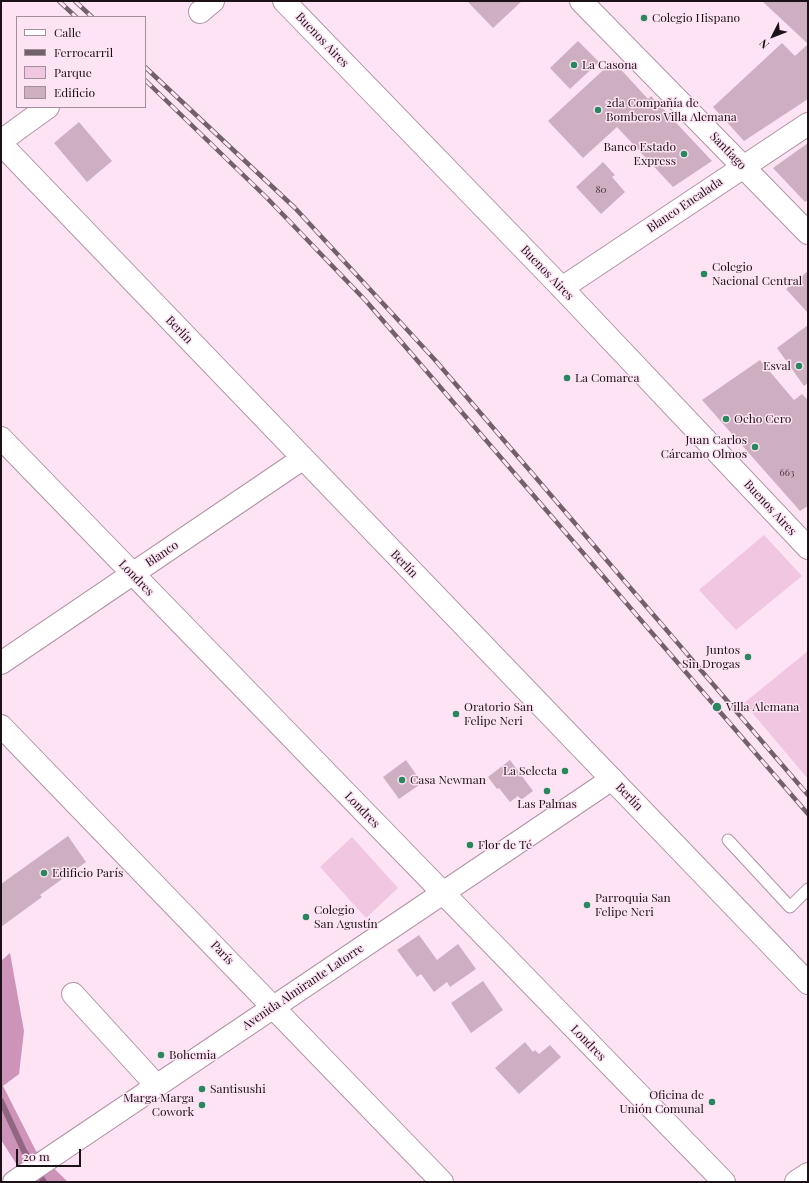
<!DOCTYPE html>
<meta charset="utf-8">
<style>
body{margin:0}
#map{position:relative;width:809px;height:1183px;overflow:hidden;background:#fde3f3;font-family:"Playfair Display",serif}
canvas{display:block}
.frame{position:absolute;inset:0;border:2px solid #1b1117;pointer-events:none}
.legend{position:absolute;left:16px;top:16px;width:130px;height:92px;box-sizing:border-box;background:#fde3f3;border:1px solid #a38f9b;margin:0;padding:5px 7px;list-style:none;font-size:12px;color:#1b1117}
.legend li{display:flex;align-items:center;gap:8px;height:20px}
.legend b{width:20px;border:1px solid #a38f9b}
.north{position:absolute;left:753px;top:16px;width:40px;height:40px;-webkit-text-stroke:3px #fde3f3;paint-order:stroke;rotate:228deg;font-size:11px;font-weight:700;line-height:16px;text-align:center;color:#1b1117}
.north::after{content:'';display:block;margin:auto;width:14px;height:18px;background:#1b1117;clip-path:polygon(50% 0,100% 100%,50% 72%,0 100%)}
.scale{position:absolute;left:16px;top:1149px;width:65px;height:18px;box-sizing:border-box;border:2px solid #1b1117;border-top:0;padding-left:5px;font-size:12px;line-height:14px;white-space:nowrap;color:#1b1117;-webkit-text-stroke:3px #fde3f3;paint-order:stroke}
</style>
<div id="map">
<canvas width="809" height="1183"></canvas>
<div class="frame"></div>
<ul class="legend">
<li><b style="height:5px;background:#fff"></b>Calle</li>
<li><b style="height:5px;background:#72616b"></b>Ferrocarril</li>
<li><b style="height:11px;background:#f1c6e0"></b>Parque</li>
<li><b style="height:11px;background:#ceafc2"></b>Edificio</li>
</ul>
<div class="north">N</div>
<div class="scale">20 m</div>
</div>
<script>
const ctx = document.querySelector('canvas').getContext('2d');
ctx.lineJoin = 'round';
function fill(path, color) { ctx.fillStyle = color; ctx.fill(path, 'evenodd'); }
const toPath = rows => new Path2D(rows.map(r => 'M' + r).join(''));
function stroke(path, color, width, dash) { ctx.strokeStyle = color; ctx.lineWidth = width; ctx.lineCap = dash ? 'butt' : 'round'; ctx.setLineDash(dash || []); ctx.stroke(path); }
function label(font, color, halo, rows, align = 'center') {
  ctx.font = font + ' "Playfair Display",serif'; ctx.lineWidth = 3; ctx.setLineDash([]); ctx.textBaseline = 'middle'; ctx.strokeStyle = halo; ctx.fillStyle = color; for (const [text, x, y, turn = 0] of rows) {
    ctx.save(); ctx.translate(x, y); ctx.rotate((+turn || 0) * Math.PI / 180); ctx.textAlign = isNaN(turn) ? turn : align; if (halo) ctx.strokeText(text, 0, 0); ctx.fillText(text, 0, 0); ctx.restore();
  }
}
const green = toPath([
 [764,535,802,576,736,630,699,590],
 [808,651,808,779,744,703],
 [352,837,398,888,366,918,320,867]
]);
const forest = toPath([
 [10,953,24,1031,19,1074,3,1086,36,1151,68,1182,28,1182,1,1140,1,961]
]);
const stream = toPath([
 [1,1101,24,1151,44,1182]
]);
const building = toPath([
 [467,1,522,1,493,28],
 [762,1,808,1,808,99,744,141,713,107,782,43,795,56,808,44],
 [578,41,599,62,570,89,550,68],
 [613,61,648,99,651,96,712,161,673,187,617,127,583,158,548,121],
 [79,122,112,161,87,182,54,143],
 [808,143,808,200,805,202,773,168],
 [603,162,615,175,612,177,625,192,601,214,576,187],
 [808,271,808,313,786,289],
 [808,325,808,383,804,386,777,348],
 [760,360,794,400,802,394,808,400,808,506,800,511,702,400],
 [406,760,422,783,399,799,383,777],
 [510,760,533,791,521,800,518,796,510,802,499,788,497,789,488,777],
 [68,836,86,862,40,895,42,897,1,927,1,884],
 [419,935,437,960,458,944,476,969,450,987,447,982,434,992,421,974,417,977,397,950],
 [483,981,503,1010,471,1033,451,1003],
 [525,1042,533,1052,535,1050,539,1054,550,1045,561,1057,519,1094,495,1068]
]);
const lane = toPath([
 [728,840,790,907,808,889]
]);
const street = toPath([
 [200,12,213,1],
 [1,141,48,107],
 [562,288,808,124],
 [1,438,724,1182],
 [1,663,302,459],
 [1,726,442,1182],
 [73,994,157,1086],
 [14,1182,612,779],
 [796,1182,808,1174]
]);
const secondary = toPath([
 [284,1,562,288,808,548],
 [581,1,808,233],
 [1,144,808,983]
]);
const rail = toPath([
 [59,1,76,17],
 [75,1,92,17],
 [145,67,295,208,435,360,808,795],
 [145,80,267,198,366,301,808,814]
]);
const markers = [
 [644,18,4,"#29875e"],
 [574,65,4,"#29875e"],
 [598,110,4,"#29875e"],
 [684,154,4,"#29875e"],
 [704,274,4,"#29875e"],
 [799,366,4,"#29875e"],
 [567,378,4,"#29875e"],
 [726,419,4,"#29875e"],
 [755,447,4,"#29875e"],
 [748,657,4,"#29875e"],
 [717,707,5,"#29875e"],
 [456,714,4,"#29875e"],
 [565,771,4,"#29875e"],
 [402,780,4,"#29875e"],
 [547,791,4,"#29875e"],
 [470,845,4,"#29875e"],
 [44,873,4,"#29875e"],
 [587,905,4,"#29875e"],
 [306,917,4,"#29875e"],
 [161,1055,4,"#29875e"],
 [202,1089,4,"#29875e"],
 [712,1102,4,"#29875e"],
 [202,1105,4,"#29875e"]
];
const numberNames = [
 ["80",601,190],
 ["663",787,473]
];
const poiNames = [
 ["Colegio Hispano",652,18],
 ["La Casona",582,65],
 ["2da Compañía de",606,103],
 ["Bomberos Villa Alemana",606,117],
 ["Banco Estado",676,147,"right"],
 ["Express",676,161,"right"],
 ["Colegio",712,267],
 ["Nacional Central",712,281],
 ["Esval",791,366,"right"],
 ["La Comarca",575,378],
 ["Ocho Cero",734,419],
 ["Juan Carlos",747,440,"right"],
 ["Cárcamo Olmos",747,454,"right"],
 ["Juntos",740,650,"right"],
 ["Sin Drogas",740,664,"right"],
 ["Oratorio San",464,707],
 ["Felipe Neri",464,721],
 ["Villa Alemana",726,707],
 ["La Selecta",557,771,"right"],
 ["Casa Newman",410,780],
 ["Las Palmas",547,804,"center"],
 ["Flor de Té",478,845],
 ["Edificio París",52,873],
 ["Parroquia San",595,898],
 ["Felipe Neri",595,912],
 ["Colegio",314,910],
 ["San Agustín",314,924],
 ["Bohemia",169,1055],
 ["Santisushi",210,1089],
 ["Oficina de",704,1095,"right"],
 ["Unión Comunal",704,1109,"right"],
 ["Marga Marga",194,1098,"right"],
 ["Cowork",194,1112,"right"]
];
const streetNames = [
 ["Buenos Aires",322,40,46],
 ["Santiago",728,151,46],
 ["Blanco Encalada",685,205,-34],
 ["Buenos Aires",547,273,46],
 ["Berlín",179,330,46],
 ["Buenos Aires",770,508,47],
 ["Blanco",162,554,-34],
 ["Berlín",404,564,46],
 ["Londres",136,578,46],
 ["Berlín",629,797,46],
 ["Londres",362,810,46],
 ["París",222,953,46],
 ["Avenida Almirante Latorre",303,987,-34],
 ["Londres",588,1043,46]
];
fill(green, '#f1c6e0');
fill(forest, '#cd93b8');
stroke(stream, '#916682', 6);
fill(building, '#ceafc2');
stroke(lane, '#b093a5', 13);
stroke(street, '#b093a5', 24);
stroke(secondary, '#b093a5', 24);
stroke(lane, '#fff', 11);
stroke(street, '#fff', 22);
stroke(secondary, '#fff', 22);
stroke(rail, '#72616b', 4.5);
stroke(rail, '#fde3f3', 3, [9]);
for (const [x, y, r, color] of markers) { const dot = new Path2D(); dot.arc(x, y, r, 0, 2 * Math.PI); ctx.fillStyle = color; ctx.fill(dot); stroke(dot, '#fde3f3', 1.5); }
label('10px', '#483842', null, numberNames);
label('12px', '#1b1117', '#fde3f3', poiNames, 'left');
label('12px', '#1b1117', '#fde3f3', streetNames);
</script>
